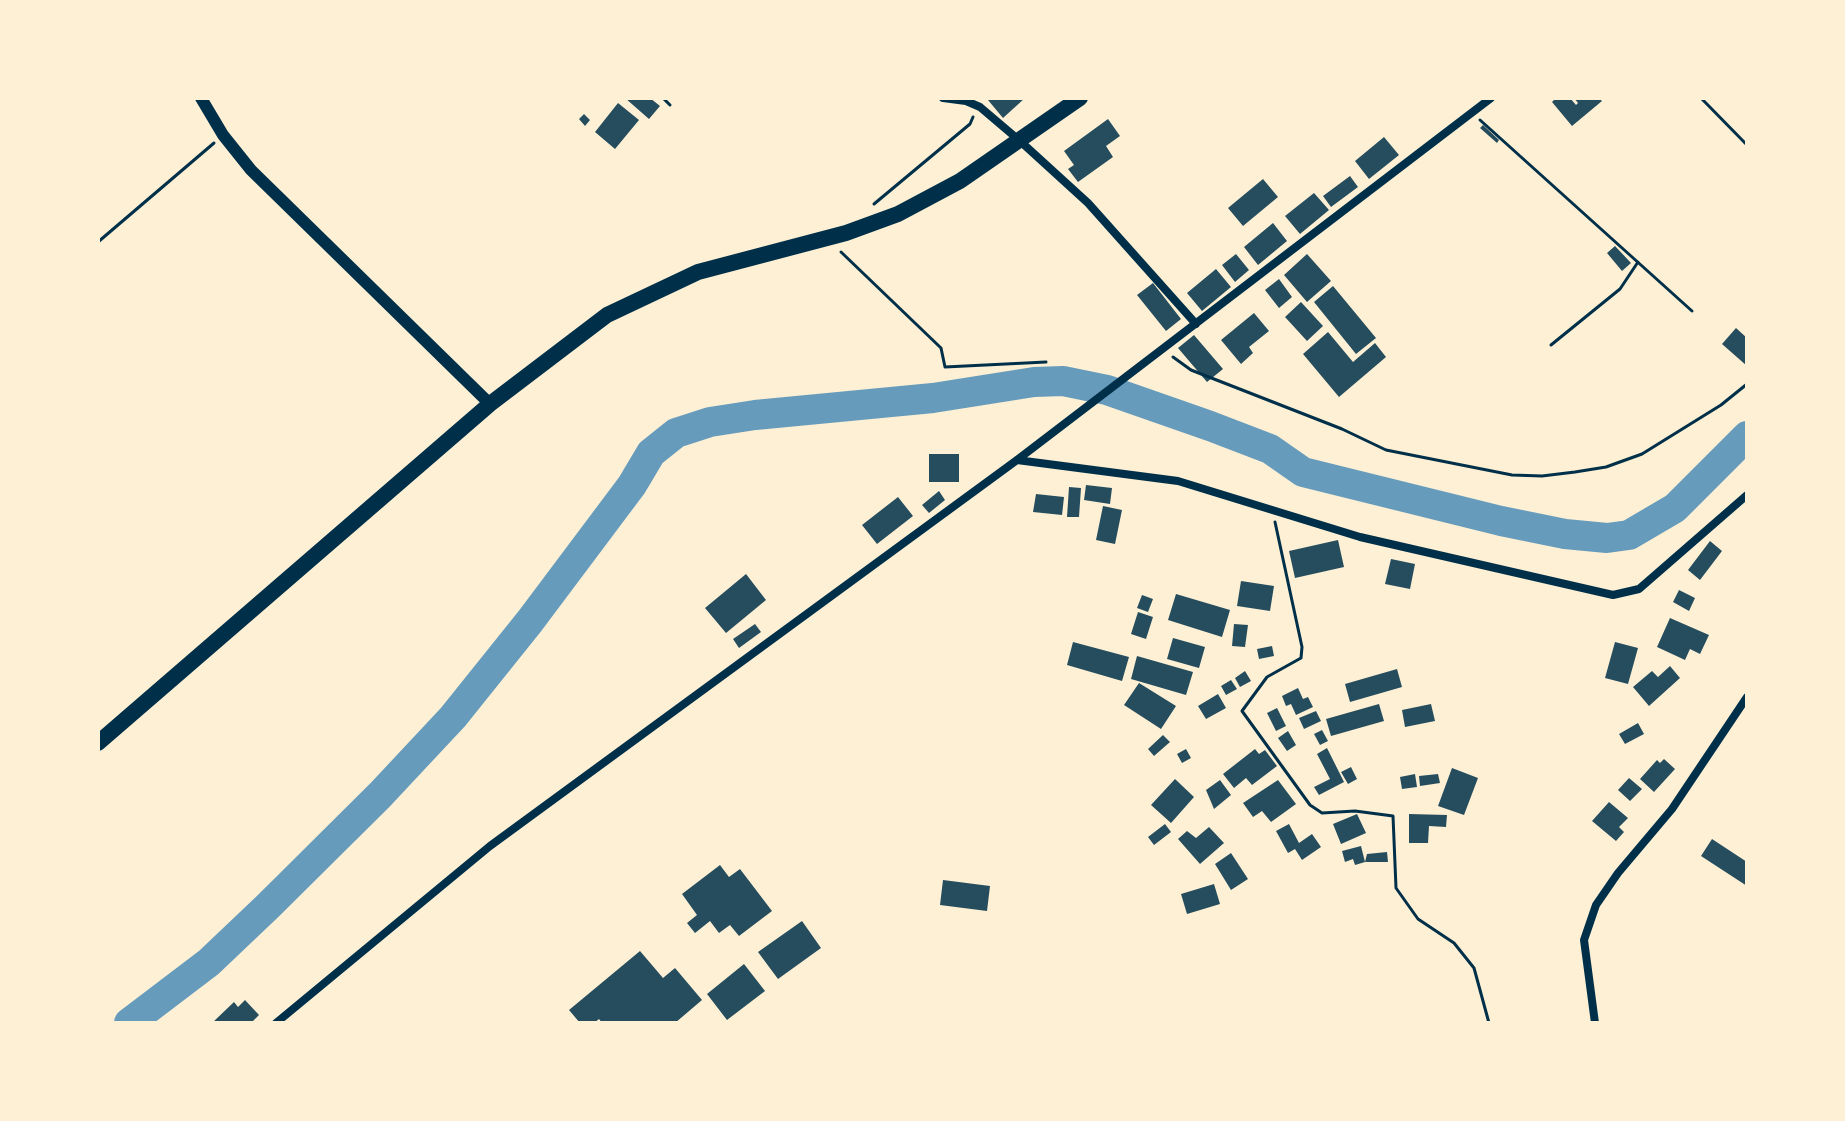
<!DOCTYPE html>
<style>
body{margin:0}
#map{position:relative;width:1845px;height:1121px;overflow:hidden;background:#fdf0d5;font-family:Roboto,sans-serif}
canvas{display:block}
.frame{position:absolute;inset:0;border:100px solid #fdf0d5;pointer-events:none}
</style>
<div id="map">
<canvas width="1845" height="1121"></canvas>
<div class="frame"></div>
</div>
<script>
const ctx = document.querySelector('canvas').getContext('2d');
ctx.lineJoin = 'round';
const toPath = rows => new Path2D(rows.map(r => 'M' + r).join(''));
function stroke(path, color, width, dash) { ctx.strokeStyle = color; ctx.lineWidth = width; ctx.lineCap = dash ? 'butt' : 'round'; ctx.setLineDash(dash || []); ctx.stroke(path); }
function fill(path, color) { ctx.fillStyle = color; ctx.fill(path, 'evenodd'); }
const river = toPath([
 [129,1023,208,963,268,906,380,795,453,717,530,621,632,485,651,453,676,433,710,422,755,415,933,398,1034,382,1063,381,1107,390,1210,426,1270,449,1303,472,1501,521,1565,534,1607,538,1629,535,1675,508,1747,436]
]);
const building = toPath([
 [625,98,650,98,660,106,649,119],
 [990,98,1025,98,1003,118,988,100],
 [1556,98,1570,98,1576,105,1578,103,1574,98,1599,98,1602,101,1572,126,1552,102],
 [618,103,639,120,615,149,595,132],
 [584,114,590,120,585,126,579,119],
 [1108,119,1120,136,1106,146,1113,157,1078,182,1068,169,1074,165,1064,151],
 [1483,125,1499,140,1497,143,1480,128],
 [1384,137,1399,155,1369,179,1355,161],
 [1350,176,1358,187,1331,207,1323,196],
 [1263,179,1278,197,1243,226,1228,208],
 [1314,193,1329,210,1300,234,1285,216],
 [1273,223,1287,241,1258,265,1244,247],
 [1615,246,1631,263,1622,271,1607,253],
 [1236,254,1249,270,1235,282,1222,265],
 [1307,254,1331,281,1307,302,1284,275],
 [1216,269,1231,287,1202,311,1187,293],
 [1279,279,1292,297,1279,308,1265,290],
 [1153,283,1181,319,1166,331,1137,295],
 [1333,286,1376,338,1356,354,1314,302],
 [1301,302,1323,326,1307,341,1285,317],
 [1254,313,1269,331,1249,347,1253,353,1241,364,1221,340],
 [1736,328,1747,338,1747,366,1722,344],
 [1328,332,1353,362,1375,343,1386,357,1339,397,1303,354],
 [1194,335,1223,369,1207,382,1178,348],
 [929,454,959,454,959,482,929,482],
 [1086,485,1112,488,1110,504,1084,500],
 [1069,487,1081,488,1079,517,1067,517],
 [939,491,945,500,929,513,922,505],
 [1036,494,1064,497,1062,515,1033,512],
 [898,497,913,516,877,544,862,525],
 [1103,506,1122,510,1115,544,1096,540],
 [1338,540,1344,567,1295,578,1289,551],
 [1710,541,1722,551,1700,580,1688,570],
 [1391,559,1415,564,1410,589,1385,584],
 [746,574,766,600,726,633,705,608],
 [1241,581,1274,586,1270,611,1237,606],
 [1679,590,1695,598,1689,611,1673,602],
 [1176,594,1230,610,1222,637,1168,620],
 [1142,595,1153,599,1148,612,1137,608],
 [1138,612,1153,617,1146,639,1131,634],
 [1670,618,1709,635,1700,654,1690,649,1685,660,1657,647],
 [755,624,761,632,739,648,733,639],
 [1234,624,1248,625,1245,647,1232,646],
 [1173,638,1205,647,1199,668,1167,659],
 [1073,642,1129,657,1122,681,1067,665],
 [1615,642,1638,648,1628,684,1605,678],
 [1272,646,1274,656,1259,659,1257,649],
 [1137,656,1193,672,1186,695,1131,679],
 [1670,666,1680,678,1649,706,1633,687,1652,671,1658,677],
 [1397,669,1402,687,1350,702,1345,684],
 [1245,671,1251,681,1240,687,1235,678],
 [1231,680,1237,689,1226,695,1221,686],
 [1139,683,1176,706,1161,729,1124,705],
 [1298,688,1303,699,1308,697,1313,707,1296,715,1291,704,1286,706,1282,696],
 [1218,694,1226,708,1206,719,1198,706],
 [1379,704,1384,721,1331,736,1326,719],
 [1431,704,1435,721,1405,727,1402,710],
 [1277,708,1286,726,1276,731,1267,713],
 [1316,711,1321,721,1304,729,1299,718],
 [1638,723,1644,734,1625,744,1619,734],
 [1322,730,1328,741,1320,745,1314,734],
 [1288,731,1296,745,1287,751,1278,738],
 [1163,735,1170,742,1154,756,1148,749],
 [1327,748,1344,782,1319,795,1314,787,1330,779,1317,754],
 [1186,749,1191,758,1182,763,1177,754],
 [1255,749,1259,754,1265,750,1277,766,1252,785,1246,778,1234,788,1223,774],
 [1664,759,1675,769,1654,792,1640,779,1657,760,1660,763],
 [1351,767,1357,779,1348,784,1341,772],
 [1452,768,1478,778,1464,815,1438,806],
 [1415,774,1417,787,1402,789,1400,777],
 [1438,774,1440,783,1420,786,1419,776],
 [1629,778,1642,789,1630,801,1618,790],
 [1175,779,1194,797,1171,823,1151,805],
 [1220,780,1231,795,1214,809,1206,790],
 [1278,780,1296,804,1271,822,1262,811,1253,817,1243,803],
 [1609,802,1628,818,1619,827,1624,832,1616,841,1592,821],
 [1357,814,1366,833,1341,844,1333,824],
 [1409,814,1447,815,1446,827,1429,826,1428,843,1409,843],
 [1165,824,1171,832,1154,845,1148,837],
 [1289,824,1299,843,1312,834,1321,847,1302,860,1295,849,1288,853,1276,831],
 [1209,827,1224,843,1200,864,1178,839,1187,831,1196,838],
 [1712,839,1747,862,1747,886,1701,856],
 [1361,846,1365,862,1355,865,1353,859,1345,862,1342,851],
 [1387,852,1388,862,1365,862,1367,854],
 [1231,853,1248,879,1231,890,1215,864],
 [720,865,729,877,740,869,772,911,739,936,730,925,719,933,710,921,695,933,687,923,697,915,682,894],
 [943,880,990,886,987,911,940,905],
 [1214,884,1220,904,1187,914,1181,894],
 [802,921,821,948,778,979,758,952],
 [640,951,663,978,675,968,702,1000,675,1023,602,1023,599,1019,594,1023,580,1023,569,1010],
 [744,964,765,991,727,1020,707,994],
 [245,1000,259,1015,251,1023,212,1023,234,1002,238,1007]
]);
const path = toPath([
 [663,98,670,105],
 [1701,98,1747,145],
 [1480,120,1692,311],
 [874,204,970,124,973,117],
 [98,242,214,143],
 [841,252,941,348,945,367,1046,362],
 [1551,345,1620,289,1638,262],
 [1173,357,1191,370,1342,429,1386,450,1512,475,1542,476,1575,472,1606,467,1642,454,1721,405,1747,384],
 [1275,522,1302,647,1301,658,1267,677,1242,711,1310,805,1322,813,1355,811,1393,816,1396,888,1418,919,1454,943,1474,968,1489,1023]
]);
const minor = toPath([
 [943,98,966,101,980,107,1020,141,1088,203,1196,324],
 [1017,460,1178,481,1360,537,1613,595,1639,589,1747,495],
 [276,1023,490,846,1017,460,1491,98],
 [1595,1023,1584,940,1596,905,1618,873,1672,809,1747,697]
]);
const tertiary = toPath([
 [201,98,223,135,251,170,490,404]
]);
const primary = toPath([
 [98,743,490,404,607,315,698,272,846,233,898,214,960,181,1080,98]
]);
stroke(river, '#669bbc', 30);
fill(building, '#264d5e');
stroke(path, '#003049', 3);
stroke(minor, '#003049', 8);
stroke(tertiary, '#003049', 12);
stroke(primary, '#003049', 16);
</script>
